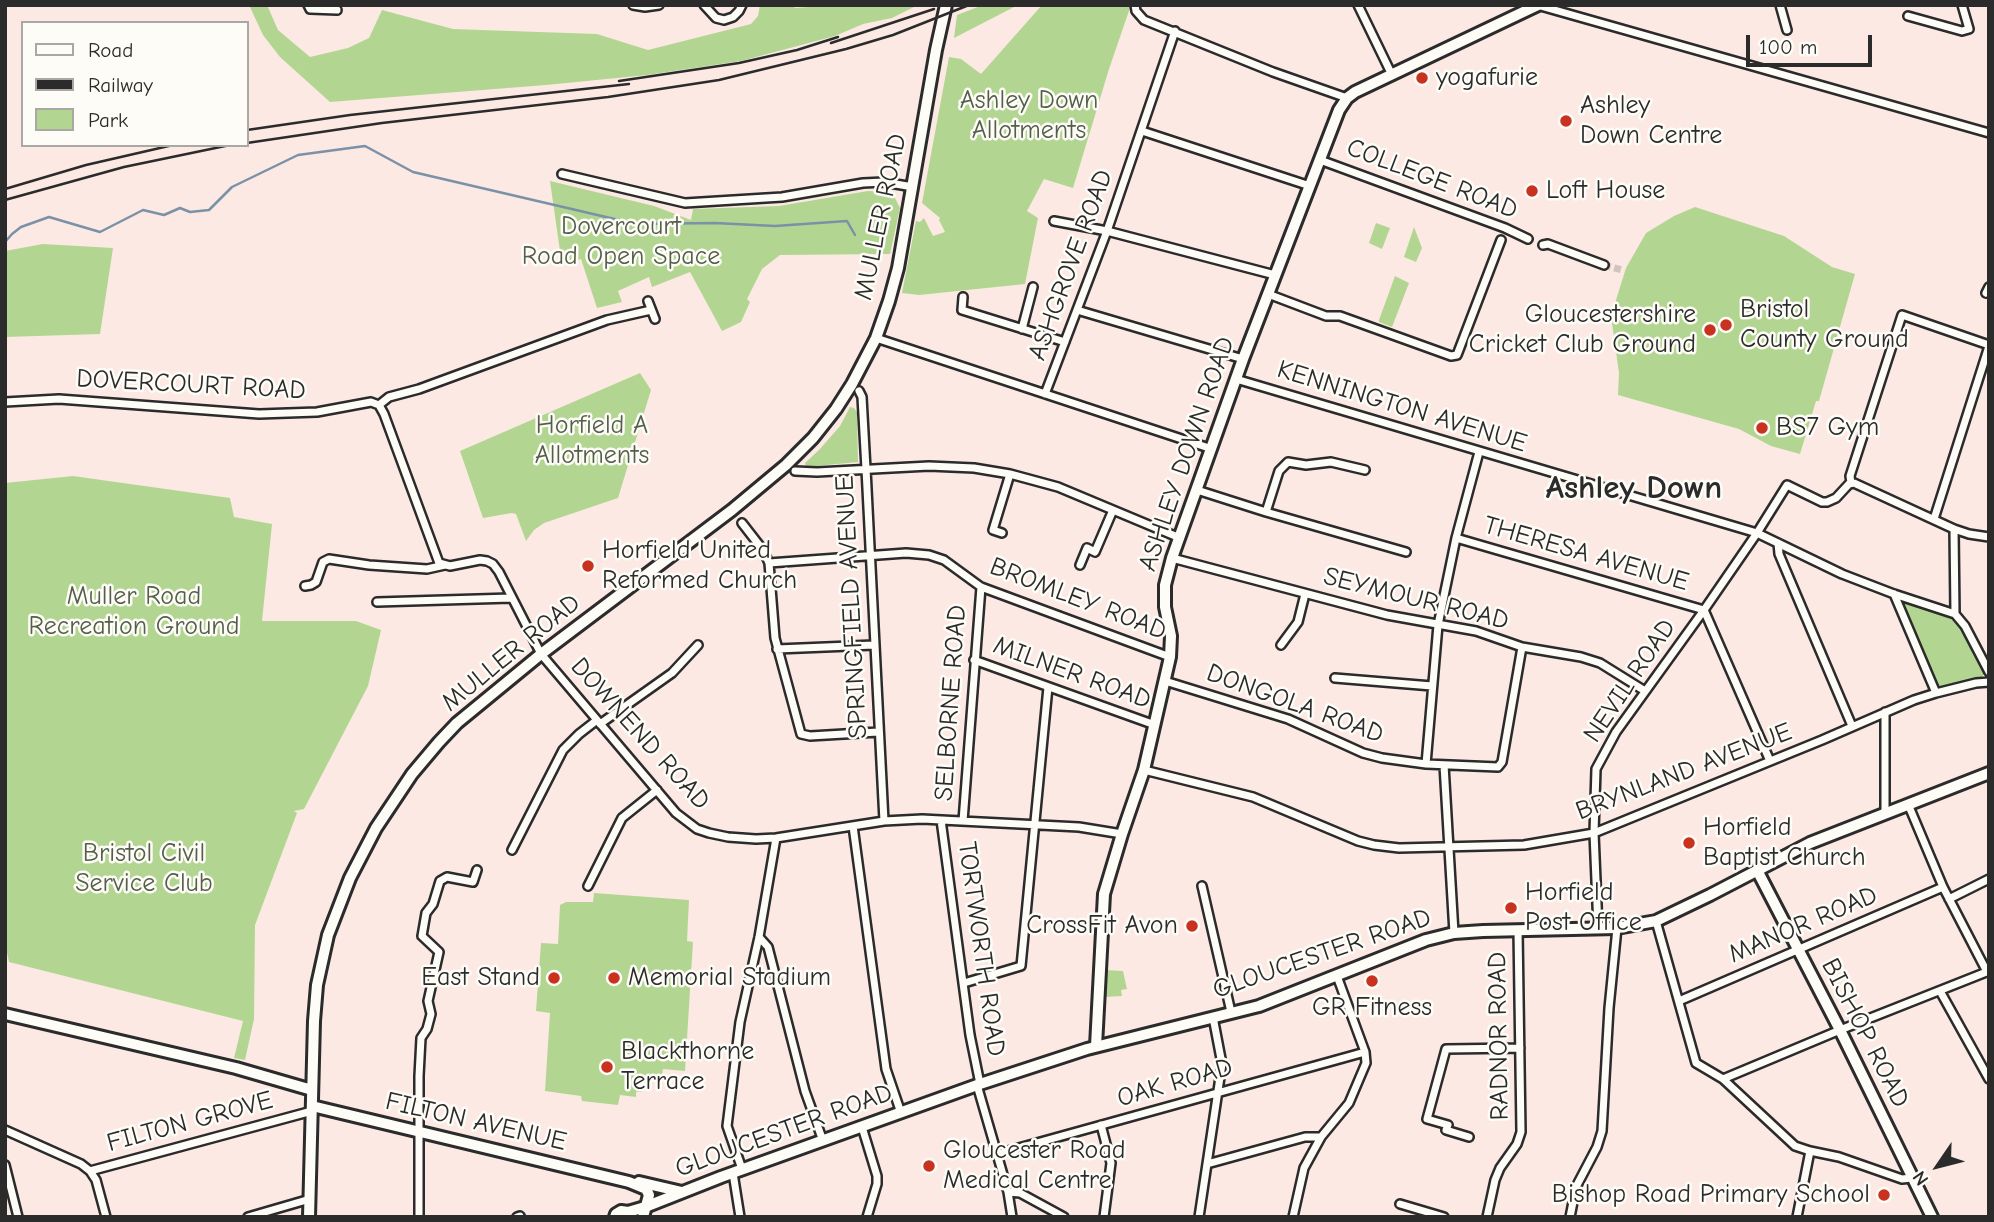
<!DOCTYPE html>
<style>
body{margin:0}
#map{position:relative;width:1994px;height:1222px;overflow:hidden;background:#fce9e4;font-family:"Comic Neue",sans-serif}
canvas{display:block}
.frame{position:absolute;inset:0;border:7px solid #2b2b2b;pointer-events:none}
.legend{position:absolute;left:21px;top:21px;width:228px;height:126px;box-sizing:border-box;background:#fdfcf7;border:2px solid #a9a8a5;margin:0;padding:9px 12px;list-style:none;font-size:21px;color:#2b2b2b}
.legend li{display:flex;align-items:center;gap:14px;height:35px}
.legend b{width:35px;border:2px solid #a9a8a5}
.north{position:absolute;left:1903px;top:1131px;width:70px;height:70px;-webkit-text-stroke:5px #fdfcf7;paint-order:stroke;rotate:235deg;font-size:19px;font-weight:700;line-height:28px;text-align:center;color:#2b2b2b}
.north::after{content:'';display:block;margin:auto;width:24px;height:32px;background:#2b2b2b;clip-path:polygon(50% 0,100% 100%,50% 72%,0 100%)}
.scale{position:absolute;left:1746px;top:35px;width:126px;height:32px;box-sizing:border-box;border:4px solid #2b2b2b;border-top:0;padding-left:9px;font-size:21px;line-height:24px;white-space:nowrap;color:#2b2b2b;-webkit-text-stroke:5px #fdfcf7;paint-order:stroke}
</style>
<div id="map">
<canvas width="1994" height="1222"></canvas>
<div class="frame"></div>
<ul class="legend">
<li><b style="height:9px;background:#fdfcf7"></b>Road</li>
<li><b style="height:9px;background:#2b2b2b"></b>Railway</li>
<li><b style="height:19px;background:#b2d691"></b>Park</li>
</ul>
<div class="north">N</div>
<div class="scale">100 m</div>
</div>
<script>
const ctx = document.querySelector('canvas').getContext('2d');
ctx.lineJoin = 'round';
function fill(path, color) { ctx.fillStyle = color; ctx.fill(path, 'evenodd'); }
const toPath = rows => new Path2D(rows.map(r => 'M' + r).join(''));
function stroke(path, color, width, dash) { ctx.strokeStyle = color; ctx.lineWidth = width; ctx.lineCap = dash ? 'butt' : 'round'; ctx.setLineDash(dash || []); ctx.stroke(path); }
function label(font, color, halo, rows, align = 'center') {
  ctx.font = font + ' "Comic Neue",sans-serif'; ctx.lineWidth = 5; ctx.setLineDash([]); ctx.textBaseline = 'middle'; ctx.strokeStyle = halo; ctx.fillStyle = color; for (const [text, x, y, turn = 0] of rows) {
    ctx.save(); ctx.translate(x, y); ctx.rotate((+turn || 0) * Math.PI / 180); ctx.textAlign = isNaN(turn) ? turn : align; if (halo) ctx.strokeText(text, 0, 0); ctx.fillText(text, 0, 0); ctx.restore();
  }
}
const green = toPath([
 [249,5,267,5,278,30,310,57,348,48,369,38,382,10,453,29,597,34,648,50,751,24,758,16,760,5,793,5,795,8,837,5,918,5,892,18,863,24,835,36,741,61,647,75,546,85,330,102,280,57,263,35],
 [983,5,1018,5,954,38,957,15],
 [1042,5,1131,5,1109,69,1073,188,1044,179,1027,211,1038,218,1025,284,919,295,902,293,916,221,920,222,924,218,933,236,945,232,939,220,940,218,922,203,949,57,961,59,981,74],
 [550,181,654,206,691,220,693,209,779,206,868,191,883,192,895,198,900,208,890,254,780,255,762,269,747,299,750,302,741,322,722,331,690,272,652,287,649,277,618,291,622,302,597,308,581,259,562,265],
 [1695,207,1784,236,1832,267,1855,274,1819,401,1816,401,1800,454,1771,446,1739,429,1618,395,1619,373,1611,316,1626,268,1646,233,1674,216],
 [1376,223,1390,228,1382,249,1369,243],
 [1414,227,1422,248,1416,262,1404,257],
 [43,244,113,248,100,334,5,337,5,251],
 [1395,276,1409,283,1392,327,1379,322,1379,320],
 [640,373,651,390,618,498,544,523,534,530,526,541,516,514,512,513,483,518,460,451],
 [850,407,854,408,857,412,858,462,806,467,805,463,819,450,840,426],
 [73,476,230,498,234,517,272,524,262,621,356,621,381,630,368,686,304,809,294,811,297,813,255,925,254,1019,245,1060,234,1058,243,1021,9,962,5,943,5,483],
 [1901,601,1952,619,1960,627,1985,673,1982,677,1937,687],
 [594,893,689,900,687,941,693,942,685,1071,663,1069,661,1082,643,1080,642,1092,636,1092,636,1097,620,1095,618,1105,582,1101,581,1096,545,1091,550,1013,536,1011,541,943,558,944,560,905,566,902,593,902],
 [1105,970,1123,971,1127,989,1121,990,1122,996,1104,997]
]);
const stream = toPath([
 [5,242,12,234,21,227,49,217,100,232,143,210,164,215,180,208,190,212,209,210,232,187,298,155,365,146,413,172,636,224,715,223,775,226,847,221,855,235]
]);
const streetTunnel = toPath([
 [1604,265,1622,270]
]);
const street = toPath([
 [308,5,310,9,337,10],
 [633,5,645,7,659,5],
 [704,5,716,18,724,20,733,17,739,11,742,5],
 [1135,5,1136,11,1144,20,1273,72,1347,98],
 [1358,5,1391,73],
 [1537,5,1989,133],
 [1780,5,1787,30],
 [1908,16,1962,31,1969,29,1962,5],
 [1142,131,1310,186],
 [1320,160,1505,228,1528,239],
 [562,174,685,203,782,197,863,183,884,182,913,187],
 [1054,221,1107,231,1275,275],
 [1543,245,1548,244,1604,265],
 [1986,293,1989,287],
 [1268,294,1326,316,1340,316,1451,356,1457,355,1501,240],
 [963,297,962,310,1065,342],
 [648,301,655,319],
 [1077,310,1243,359],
 [1022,329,1033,287],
 [876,338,1212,449],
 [1236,379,1757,533,1842,574,1894,594,1955,614,1965,626,1989,672],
 [859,391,862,397,866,469,884,821],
 [1045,394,1107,231,1175,31],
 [5,402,59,399,259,414,317,412,371,402,379,405,389,397,419,389,607,320,651,310],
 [379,405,384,414,439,563,450,566,480,560,487,561,493,564,499,572,541,654,676,813,697,829,709,833,728,837,756,839,776,838,884,821,922,819,1079,827,1122,834],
 [795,471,817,472,929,466,974,468,1010,474,1058,487,1180,538],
 [1851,483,1850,476,1902,315,1989,345],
 [1197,490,1266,512,1406,552],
 [1266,512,1279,471,1288,462,1306,465,1331,462,1365,470],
 [1934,519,1989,346],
 [742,523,763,550,769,563,775,638,801,734,810,736,878,732],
 [1954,529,1955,614],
 [1002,533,993,530,1010,474],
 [1456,538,1704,610,1770,761],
 [1778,543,1779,554,1852,726],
 [1172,558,1387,615,1476,631,1522,647,1581,657,1600,663,1645,691],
 [769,563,906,553,929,555,944,560,981,587,1170,657],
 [1080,565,1087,548,1095,552,1113,510],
 [305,586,311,585,316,582,323,562,329,559,369,565,427,569,445,565],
 [1894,594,1936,693],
 [377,602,511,598],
 [1281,645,1298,622,1305,594],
 [777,649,874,645],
 [974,660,1155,725],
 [1335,678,1432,686],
 [1165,681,1288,719,1363,753,1382,758,1426,764,1498,767,1502,762,1522,647],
 [1885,712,1885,812],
 [600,724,672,673,698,645],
 [1426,764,1438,625,1456,538,1479,452],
 [1444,765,1454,933],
 [1144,770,1253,797,1358,841,1374,845,1399,848,1524,845,1594,833,1822,740,1914,700,1936,693,1976,683,1989,682],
 [1908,804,1943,887,1987,972],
 [941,820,970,1035,980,1084],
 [963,821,981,587],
 [853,826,886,1069,901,1113],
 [512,850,563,750,579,734,597,720],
 [588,886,622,818,657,790],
 [1202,886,1231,1012],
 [1949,899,1989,879],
 [1656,921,1696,1063,1723,1079,1795,1146,1810,1151,1839,1157,1902,1179,1912,1178],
 [1598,928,1594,833,1596,769,1616,732,1704,610,1757,533,1787,485,1822,502,1827,502,1836,498,1849,484,1854,483,1954,529,1969,534,1989,537],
 [759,937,768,947,805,1091,823,1141],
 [964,983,1021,966,1048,687],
 [1940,991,1989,1079],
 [1679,1001,1943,887],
 [1723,1079,1840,1030,1989,971],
 [977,1085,1008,1192,1012,1217],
 [1101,1125,1111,1163,1104,1217],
 [862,1127,877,1176,877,1184,867,1217],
 [5,1130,81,1164,90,1171,96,1180,106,1217],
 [1469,1137,1446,1130,1448,1125,1427,1119,1446,1049,1520,1048],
 [997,1154,1365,1052],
 [1207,1164,1305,1137,1321,1137],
 [5,1165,18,1217],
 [742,1169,727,1126,740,1022,759,937,776,838],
 [90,1171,312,1111],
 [733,1173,740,1217],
 [1008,1192,1020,1193,1064,1217],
 [1400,1204,1444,1217],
 [248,1217,310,1199],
 [419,1217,419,1076,421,1038,427,1029,431,1014,428,1001,439,952,422,936,426,913,433,904,440,881,447,877,473,882,477,870],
 [517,1217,520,1216],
 [1199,1217,1222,1064,1213,1017],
 [1293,1217,1304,1168,1321,1137,1349,1103,1366,1063,1365,1052,1337,976],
 [1487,1217,1495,1180,1500,1168,1517,1144,1521,1132,1518,930],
 [1570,1217,1576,1187,1597,1147,1602,1131,1609,1008,1617,928],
 [1797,1217,1810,1151]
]);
const secondary = toPath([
 [1757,870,1840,1030,1932,1217],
 [5,1014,236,1068,312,1090],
 [1096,1046,1104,894,1122,834,1144,770,1170,657,1171,636,1165,607,1165,585,1172,558,1243,359,1339,110,1347,98,1355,92,1538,5],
 [312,1106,629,1182,646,1189,649,1195,643,1217],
 [639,1182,682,1192],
 [309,1217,314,1021,317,985,328,935,350,878,376,828,412,774,439,742,457,723,541,654,732,510,786,465,813,438,836,409,852,384,876,338,889,301,898,268,936,50,946,5]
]);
const primary = toPath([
 [615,1217,616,1214,621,1211,628,1212,645,1207,721,1177,980,1084,1087,1049,1259,1006,1426,940,1454,933,1483,931,1617,928,1656,921,1710,895,1810,843,1989,773]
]);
const rail = toPath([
 [831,43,934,9],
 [619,81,739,63,797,50,838,37],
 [247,130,350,115,629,84],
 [247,143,382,123,608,97,719,80,846,49,893,35,969,5],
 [5,189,86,165,173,145],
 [5,200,124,167,230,145]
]);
const markers = [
 [1422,78,7,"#c8321e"],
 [1566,121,7,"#c8321e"],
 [1532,191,7,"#c8321e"],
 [1726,325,7,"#c8321e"],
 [1710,330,7,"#c8321e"],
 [1762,428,7,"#c8321e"],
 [588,566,7,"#c8321e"],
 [1689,843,7,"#c8321e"],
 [1511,908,7,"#c8321e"],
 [1192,926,7,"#c8321e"],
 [554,978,7,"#c8321e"],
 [614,978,7,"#c8321e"],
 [1372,981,7,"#c8321e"],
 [607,1067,7,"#c8321e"],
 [929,1166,7,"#c8321e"],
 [1884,1195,7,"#c8321e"]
];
const poiNames = [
 ["yogafurie",1436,78],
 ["Ashley",1580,106],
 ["Down Centre",1580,136],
 ["Loft House",1546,191],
 ["Bristol",1740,310],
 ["County Ground",1740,340],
 ["Gloucestershire",1696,315,"right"],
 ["Cricket Club Ground",1696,345,"right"],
 ["BS7 Gym",1776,428],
 ["Horfield United",602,551],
 ["Reformed Church",602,581],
 ["Horfield",1703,828],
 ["Baptist Church",1703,858],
 ["Horfield",1525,893],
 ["Post Office",1525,923],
 ["CrossFit Avon",1178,926,"right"],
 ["East Stand",540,978,"right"],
 ["Memorial Stadium",628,978],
 ["GR Fitness",1372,1008,"center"],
 ["Blackthorne",621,1052],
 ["Terrace",621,1082],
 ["Gloucester Road",943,1151],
 ["Medical Centre",943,1181],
 ["Bishop Road Primary School",1870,1195,"right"]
];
const parkNames = [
 ["Ashley Down",1029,101],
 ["Allotments",1029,131],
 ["Dovercourt",621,227],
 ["Road Open Space",621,257],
 ["Horfield A",592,426],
 ["Allotments",592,456],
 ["Muller Road",134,597],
 ["Recreation Ground",134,627],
 ["Bristol Civil",144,854],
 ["Service Club",144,884]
];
const streetNames = [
 ["COLLEGE ROAD",1432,179,21],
 ["MULLER ROAD",881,217,-78],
 ["ASHGROVE ROAD",1071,265,-70],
 ["DOVERCOURT ROAD",191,385,3],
 ["KENNINGTON AVENUE",1402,407,17],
 ["ASHLEY DOWN ROAD",1187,454,-71],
 ["THERESA AVENUE",1586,554,16],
 ["BROMLEY ROAD",1078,599,21],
 ["SEYMOUR ROAD",1416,599,14],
 ["SPRINGFIELD AVENUE",852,607,-93],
 ["MULLER ROAD",511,653,-39],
 ["MILNER ROAD",1072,673,20],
 ["NEVIL ROAD",1630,681,-56],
 ["SELBORNE ROAD",951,703,-86],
 ["DONGOLA ROAD",1295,704,20],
 ["DOWNEND ROAD",640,734,48],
 ["BRYNLAND AVENUE",1684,772,-21],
 ["MANOR ROAD",1803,925,-23],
 ["TORTWORTH ROAD",981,949,82],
 ["GLOUCESTER ROAD",1322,954,-19],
 ["BISHOP ROAD",1865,1033,63],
 ["RADNOR ROAD",1499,1036,-91],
 ["OAK ROAD",1175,1083,-16],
 ["FILTON GROVE",190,1122,-15],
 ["FILTON AVENUE",476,1122,13],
 ["GLOUCESTER ROAD",784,1131,-20]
];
const districtNames = [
 ["Ashley Down",1634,489]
];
fill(green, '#b2d691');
stroke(stream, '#7a91a7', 2.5);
stroke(streetTunnel, '#d2c3bf', 7, [7, 3.5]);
stroke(street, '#2b2b2b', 12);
stroke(secondary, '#2b2b2b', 16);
stroke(primary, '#2b2b2b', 16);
stroke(street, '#fdfcf7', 7);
stroke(secondary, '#fdfcf7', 10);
stroke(primary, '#fdfcf7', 10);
stroke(rail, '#2b2b2b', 2.5);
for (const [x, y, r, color] of markers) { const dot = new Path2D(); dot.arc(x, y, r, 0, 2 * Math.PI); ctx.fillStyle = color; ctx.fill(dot); stroke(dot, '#fdfcf7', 2.5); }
label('26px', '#2b2b2b', '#fdfcf7', poiNames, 'left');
label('26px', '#545e4a', '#fdfcf7', parkNames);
label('26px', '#2b2b2b', '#fdfcf7', streetNames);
label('bold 33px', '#2b2b2b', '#fdfcf7', districtNames);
</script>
